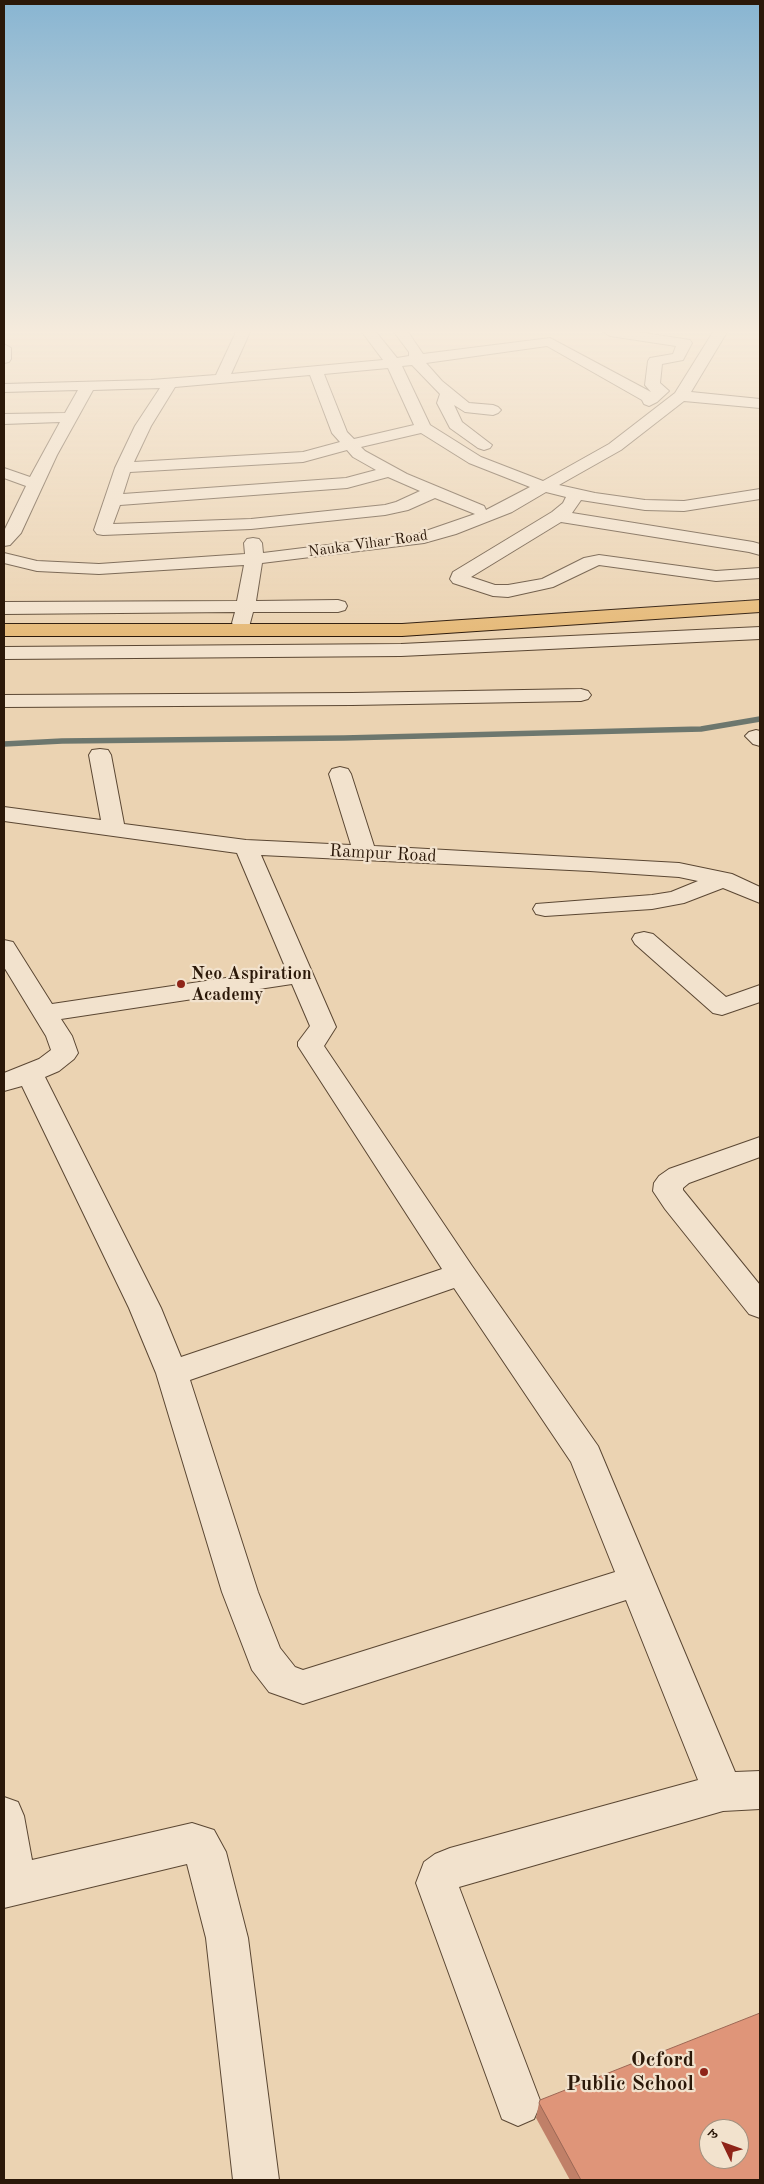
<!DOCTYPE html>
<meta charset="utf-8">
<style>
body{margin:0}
#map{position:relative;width:764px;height:2184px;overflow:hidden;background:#ebd3b2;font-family:"Old Standard TT","Noto Serif Devanagari",serif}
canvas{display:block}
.frame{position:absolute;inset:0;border:5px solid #2b1809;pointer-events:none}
.north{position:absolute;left:699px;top:2119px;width:50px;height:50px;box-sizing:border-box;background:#f2e2cd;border:1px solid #a2917f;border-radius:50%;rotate:312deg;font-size:14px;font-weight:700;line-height:20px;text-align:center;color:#2b1809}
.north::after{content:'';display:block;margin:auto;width:18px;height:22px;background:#8f2418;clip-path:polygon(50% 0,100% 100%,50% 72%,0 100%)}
</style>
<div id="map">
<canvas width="764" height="2184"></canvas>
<div class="frame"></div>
<div class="north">उ</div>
</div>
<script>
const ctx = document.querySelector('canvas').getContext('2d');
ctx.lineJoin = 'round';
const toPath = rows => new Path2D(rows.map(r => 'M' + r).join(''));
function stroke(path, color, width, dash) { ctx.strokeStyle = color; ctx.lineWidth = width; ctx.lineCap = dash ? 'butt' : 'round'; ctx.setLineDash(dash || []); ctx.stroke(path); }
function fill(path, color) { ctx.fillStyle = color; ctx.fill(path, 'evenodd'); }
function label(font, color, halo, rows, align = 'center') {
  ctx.font = font + ' "Old Standard TT",serif'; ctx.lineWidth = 4.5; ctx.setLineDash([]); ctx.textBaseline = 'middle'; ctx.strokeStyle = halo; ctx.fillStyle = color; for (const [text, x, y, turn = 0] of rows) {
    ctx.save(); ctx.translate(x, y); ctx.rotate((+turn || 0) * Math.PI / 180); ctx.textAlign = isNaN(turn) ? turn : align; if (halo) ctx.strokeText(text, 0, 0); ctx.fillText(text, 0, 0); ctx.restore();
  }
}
const stream = toPath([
 [4,744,62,741,344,738,701,729,760,719]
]);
const minor = toPath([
 [236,332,250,332,231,374,383,360,362,332,376,332,397,358,409,356,409,352,394,332,408,332,423,354,550,338,651,392,645,385,648,361,650,358,673,354,676,346,610,336,603,332,638,332,690,340,692,343,683,360,662,364,660,383,669,391,657,402,649,406,644,404,642,400,547,346,426,363,442,381,469,403,493,405,498,407,501,410,498,413,493,415,465,412,454,405,462,422,492,445,490,448,484,450,478,448,450,428,437,403,440,394,412,365,402,366,430,425,481,457,543,481,609,444,675,393,713,332,727,332,691,392,760,399,760,408,684,401,621,450,559,485,595,493,645,500,684,501,760,489,760,499,684,511,645,510,581,500,572,513,753,542,760,544,760,555,749,552,561,522,471,577,495,585,508,585,542,579,584,558,599,555,716,571,760,568,760,578,716,581,599,565,553,587,508,597,493,596,453,583,450,579,453,572,552,512,563,503,566,497,546,492,512,512,456,534,424,543,262,563,256,601,338,600,345,602,347,606,345,610,338,612,253,612,249,627,242,629,235,627,232,623,235,612,4,614,4,602,237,601,244,565,99,574,37,571,4,563,4,553,37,561,99,564,245,554,244,543,247,539,253,538,259,539,262,543,263,553,417,534,475,514,435,498,408,510,385,515,251,529,103,535,97,534,94,530,115,468,135,426,160,388,93,390,57,455,21,533,10,545,4,546,4,531,26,486,4,478,4,468,30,477,60,422,4,424,4,414,65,413,78,390,4,392,4,384,151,380,216,375,236,332],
 [388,368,414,425,354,439,347,432,324,374,388,368],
 [310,375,332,433,340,442,303,452,134,462,151,426,175,387,310,375],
 [421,433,469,463,530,487,486,510,484,506,407,474,365,451,361,447,421,433],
 [347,450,353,457,376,470,346,478,123,494,130,472,303,462,347,450],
 [388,477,420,491,396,502,385,505,251,519,113,524,120,505,347,488,388,477],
 [4,344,11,348,11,359,9,362,4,363,4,344],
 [760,627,760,639,401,656,4,659,4,647,401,644,760,627],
 [581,689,588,691,591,695,588,699,581,701,352,705,4,707,4,695,352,693,581,689],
 [756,730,760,731,760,746,753,744,745,736,749,732,756,730],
 [100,749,108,750,111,755,124,824,246,840,351,845,329,774,332,769,340,767,348,769,351,774,374,846,679,863,732,874,760,887,760,903,723,888,684,903,652,909,545,916,536,914,533,909,536,904,652,895,671,892,698,881,679,877,590,871,261,855,336,1027,324,1046,472,1266,598,1446,735,1772,760,1771,760,1809,723,1811,459,1887,541,2103,534,2119,518,2126,502,2119,416,1883,424,1862,435,1854,450,1848,698,1780,626,1600,303,1704,269,1692,252,1670,222,1592,156,1373,129,1308,22,1086,4,1091,4,1073,39,1059,51,1050,46,1036,4,967,4,940,13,942,52,1004,286,969,237,853,4,821,4,807,101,820,89,755,92,750,100,749],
 [292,984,310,1026,298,1042,298,1046,442,1269,181,1357,161,1308,45,1077,59,1071,74,1059,78,1053,72,1036,61,1019,292,984],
 [454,1288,571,1462,615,1572,303,1670,295,1667,280,1648,258,1592,190,1380,454,1288],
 [644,932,653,934,726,997,760,985,760,1002,722,1015,713,1013,635,944,632,939,635,934,644,932],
 [760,1137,760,1157,689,1183,683,1188,683,1190,760,1285,760,1318,749,1314,665,1209,653,1191,654,1183,659,1176,669,1169,760,1137],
 [4,1797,18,1802,24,1816,32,1860,192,1823,214,1830,226,1852,248,1938,279,2180,233,2180,206,1938,187,1864,4,1908,4,1797]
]);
const major = toPath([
 [760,600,760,612,402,636,4,636,4,624,402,624,760,600]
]);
const wall = toPath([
 [539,2103,760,2180,570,2180,536,2118]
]);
const building = toPath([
 [760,2013,760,2180,581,2180,539,2103,540,2100,760,2013],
 [709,2129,739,2129,739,2159,709,2159,709,2129]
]);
const markers = [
 [181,984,5,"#8f2418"],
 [704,2072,5,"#8f2418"]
];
const farStreetnames = [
 ["Nauka Vihar Road",368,544,-8]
];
const streetNames = [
 ["Rampur Road",383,854,3]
];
const poiNames = [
 ["Neo Aspiration",191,974],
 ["Academy",191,995]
];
const nearPoinames = [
 ["Ocford",694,2060],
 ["Public School",694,2084]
];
stroke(stream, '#6d776e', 5.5);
stroke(minor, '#5b4733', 2);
stroke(major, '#2b1809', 2);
fill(minor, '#f2e2cd');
fill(major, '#e6ba79');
fill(wall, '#c08068');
fill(building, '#df9579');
stroke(building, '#9c6855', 1);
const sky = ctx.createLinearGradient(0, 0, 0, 638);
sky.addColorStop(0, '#88b5d2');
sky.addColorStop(0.52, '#f6ebdc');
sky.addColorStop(1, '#f6ebdc00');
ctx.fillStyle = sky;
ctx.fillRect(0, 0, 764, 638);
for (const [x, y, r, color] of markers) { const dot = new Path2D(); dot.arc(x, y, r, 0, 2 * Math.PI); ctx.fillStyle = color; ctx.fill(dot); stroke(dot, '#f2e2cd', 2); }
label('15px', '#2b1809', '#f2e2cd', farStreetnames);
label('18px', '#2b1809', '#f2e2cd', streetNames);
label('bold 18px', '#2b1809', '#f2e2cd', poiNames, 'left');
label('bold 21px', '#2b1809', '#f2e2cd', nearPoinames, 'right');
</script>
